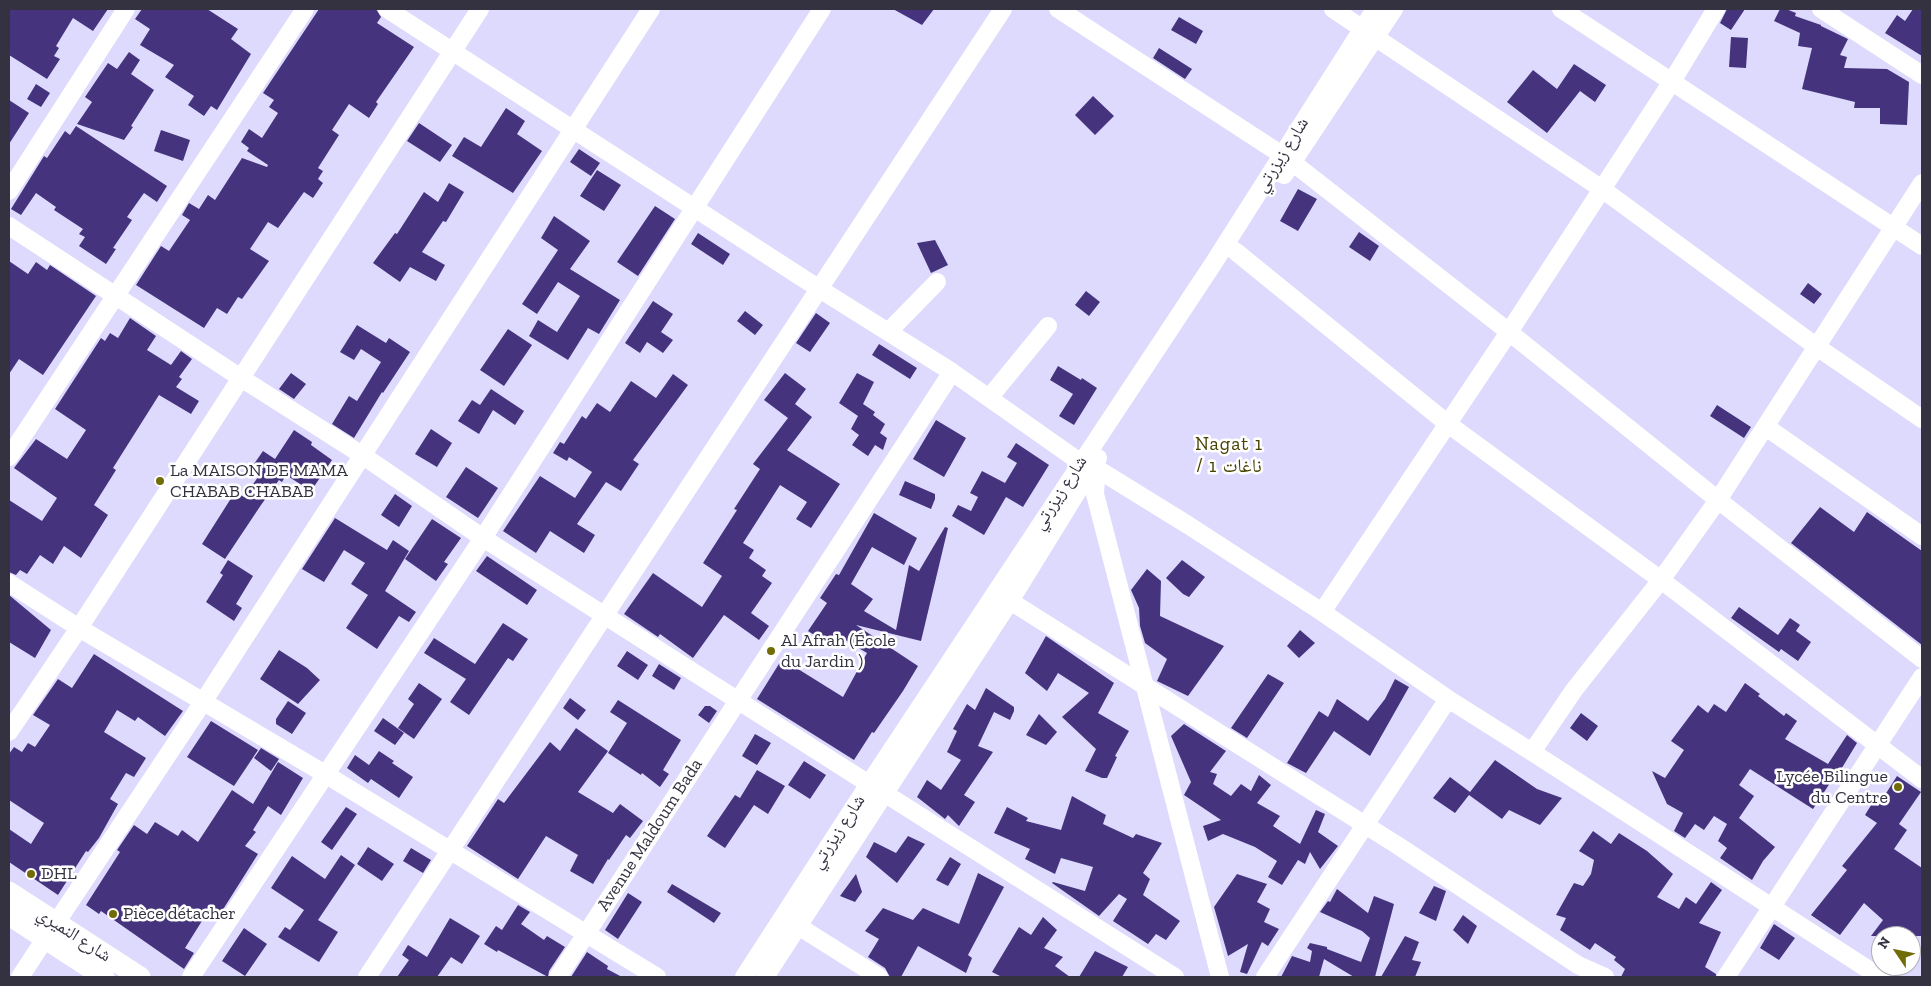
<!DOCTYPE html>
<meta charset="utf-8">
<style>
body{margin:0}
#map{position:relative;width:1931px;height:986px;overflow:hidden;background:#dedafe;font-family:"Zilla Slab",serif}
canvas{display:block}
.frame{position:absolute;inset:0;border:10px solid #343240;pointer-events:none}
.north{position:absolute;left:1871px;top:926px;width:50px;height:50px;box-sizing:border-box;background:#fff;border:1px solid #aeadb3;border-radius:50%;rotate:304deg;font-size:14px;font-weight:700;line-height:20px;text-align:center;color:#343240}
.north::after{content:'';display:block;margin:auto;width:18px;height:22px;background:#726c07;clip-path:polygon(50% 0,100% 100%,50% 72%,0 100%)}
</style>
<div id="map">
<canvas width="1931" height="986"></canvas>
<div class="frame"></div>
<div class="north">N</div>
</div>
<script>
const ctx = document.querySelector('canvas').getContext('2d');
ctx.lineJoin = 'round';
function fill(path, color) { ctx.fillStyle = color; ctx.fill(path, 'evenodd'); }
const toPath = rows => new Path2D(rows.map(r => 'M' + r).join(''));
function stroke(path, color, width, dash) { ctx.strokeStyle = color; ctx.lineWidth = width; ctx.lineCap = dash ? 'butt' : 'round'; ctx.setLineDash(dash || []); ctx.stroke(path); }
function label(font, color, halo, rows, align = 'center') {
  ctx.font = font + ' "Zilla Slab","Noto Naskh Arabic",serif'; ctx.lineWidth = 5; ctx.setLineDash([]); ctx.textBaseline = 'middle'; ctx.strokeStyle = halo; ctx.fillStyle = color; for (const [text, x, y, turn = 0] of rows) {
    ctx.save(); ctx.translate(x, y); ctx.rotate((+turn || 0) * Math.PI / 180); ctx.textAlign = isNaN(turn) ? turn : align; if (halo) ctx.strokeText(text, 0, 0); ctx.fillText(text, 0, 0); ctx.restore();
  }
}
const building = toPath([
 [9,9,108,9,93,31,73,18,56,46,59,48,54,56,60,59,47,79,9,55],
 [142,9,207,9,238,29,231,39,251,54,217,110,211,106,204,116,188,105,194,96,165,77,174,65,140,45,150,29,135,19],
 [319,9,376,9,381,17,377,23,414,47,376,102,378,104,369,118,349,104,332,130,339,135,318,168,323,171,318,179,323,183,313,198,304,192,278,228,268,222,250,249,269,261,242,299,238,297,227,314,217,308,204,328,136,285,161,246,169,251,190,220,182,215,189,203,199,209,208,195,215,200,242,158,267,167,268,165,247,151,249,148,241,142,249,129,262,138,278,113,269,107,274,100,263,93],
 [893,9,934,9,922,25],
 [1727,9,1745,9,1731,30,1720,23],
 [1780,9,1786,9,1796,13,1795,16,1821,25,1821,26,1848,39,1840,55,1847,57,1844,68,1887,69,1909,82,1907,125,1880,124,1880,108,1854,108,1855,102,1802,89,1812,48,1798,46,1800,33,1774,21],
 [1913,9,1922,9,1922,56,1885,33,1897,15,1905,21],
 [1179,17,1203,31,1196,44,1171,30],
 [1731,37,1748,38,1746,68,1729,67],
 [1159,48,1192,69,1185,79,1153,58],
 [129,52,140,60,131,74,154,90,131,126,133,127,124,140,77,124,92,102,85,97,108,63,117,69],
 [1574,64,1606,85,1595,102,1580,91,1547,133,1507,102,1533,70,1557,89],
 [36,84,50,93,41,107,27,99],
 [1093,96,1114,116,1095,135,1075,115],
 [9,100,29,113,9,144],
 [506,108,525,121,517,134,542,151,513,193,452,156,464,137,481,147],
 [419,123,452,145,440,162,407,141],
 [76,126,167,186,157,202,144,193,127,217,132,220,113,248,116,249,106,264,79,246,85,237,79,234,83,229,54,210,56,207,36,193,21,215,11,209,44,156,47,158,65,131,70,135],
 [161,130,190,140,183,161,154,151],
 [579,149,600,163,591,176,570,162],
 [597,170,621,185,604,211,580,196],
 [449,183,464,192,446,222,443,221,422,252,445,265,436,281,410,267,400,282,373,263,395,233,397,234,424,192,438,202],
 [1298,189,1317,199,1298,231,1280,221],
 [655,206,675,219,638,276,617,262],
 [554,216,590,241,570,269,620,300,599,334,588,328,568,360,529,336,538,320,557,332,580,296,558,282,537,314,522,304,558,250,541,238],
 [1359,232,1379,246,1370,261,1349,247],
 [698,233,730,254,723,265,691,244],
 [935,240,948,265,931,273,917,243],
 [9,261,28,274,36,262,47,270,50,265,96,296,43,375,19,359,9,374],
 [1808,283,1822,294,1814,304,1800,294],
 [1086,291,1100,302,1089,316,1075,305],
 [653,301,673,314,661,332,673,340,663,353,647,342,640,353,625,343],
 [745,311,763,325,755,335,737,321],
 [816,313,830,323,810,352,796,343],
 [130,318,156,336,147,350,171,365,181,351,192,359,179,377,182,379,176,387,199,401,191,414,159,395,113,468,116,470,94,505,108,515,81,558,64,546,53,564,40,555,27,574,20,570,16,575,9,572,9,500,42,521,57,498,14,468,36,439,67,459,86,430,55,409,101,338,105,341,110,333,118,338],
 [357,325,386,343,389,338,410,352,383,393,382,392,354,438,332,424,349,396,357,401,381,362,361,349,354,360,340,352],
 [508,329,532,345,504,386,480,370],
 [879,344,917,368,910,379,872,355],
 [1058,366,1081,380,1082,378,1097,388,1074,425,1059,416,1073,394,1050,380],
 [291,373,306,384,294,399,279,389],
 [785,373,806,389,795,404,812,417,787,450,840,484,811,528,796,519,807,502,780,485,743,543,754,550,749,558,766,570,762,576,772,583,751,613,769,626,759,640,724,615,693,658,660,634,658,637,624,614,653,573,702,607,722,576,703,563,737,510,734,509,760,469,753,464,788,418,764,400],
 [857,373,874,382,863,404,875,412,873,415,885,424,880,433,887,438,883,450,875,445,868,456,852,445,859,435,851,429,858,416,839,403],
 [673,374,688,385,633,460,639,464,621,491,606,482,577,524,595,535,584,553,550,531,536,553,503,531,540,476,575,498,592,472,569,457,567,461,553,453,560,442,564,444,582,416,586,419,597,403,610,412,631,381,656,398],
 [491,389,524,411,515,425,493,410,479,434,458,421,472,400,480,405],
 [1717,405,1751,427,1744,438,1710,416],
 [936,420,966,438,944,477,913,459],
 [431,429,452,443,437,467,415,454],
 [294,430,312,442,311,445,332,460,311,491,286,475,282,482,279,480,261,505,225,559,202,544,235,492,244,497,263,470,254,464,263,451,275,459],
 [1016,443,1049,465,1023,507,1006,497,984,535,952,516,958,505,971,511,978,497,970,493,982,471,1005,483,1017,463,1007,457],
 [466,467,498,488,478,518,446,497],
 [905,481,935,494,935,499,931,509,899,495],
 [395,494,412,506,399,527,381,515],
 [1820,507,1854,532,1867,512,1922,551,1922,645,1791,543],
 [874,513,917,538,904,565,872,547,851,584,873,599,864,611,896,630,909,565,919,571,945,527,948,528,921,641,856,625,918,666,903,691,874,733,872,732,854,760,757,699,782,659,843,697,867,653,840,637,833,647,808,631,827,603,820,598,836,574,839,575],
 [335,518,387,550,393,540,409,551,385,591,416,612,409,622,399,616,377,649,346,628,368,595,351,584,365,563,344,550,324,582,302,569],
 [432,519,461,538,444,562,448,564,436,581,405,559],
 [487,556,537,590,527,605,476,571],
 [228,560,253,576,236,604,242,608,234,621,206,602,223,575,220,573],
 [1182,560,1205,577,1189,597,1183,594,1166,578],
 [1147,569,1161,581,1160,616,1224,646,1188,696,1157,681,1167,659,1145,643,1140,626,1139,608,1131,590],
 [9,595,51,630,35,658,9,642],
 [1739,607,1778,635,1790,618,1800,625,1796,631,1811,642,1798,661,1781,649,1779,652,1731,618],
 [503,623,528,639,513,661,508,658,469,715,450,702,466,679,424,653,434,638,475,664],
 [1300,630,1315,643,1299,658,1287,646],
 [1046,636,1114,683,1098,713,1129,731,1115,756,1117,757,1107,778,1102,778,1085,771,1096,749,1062,717,1089,693,1058,673,1047,691,1025,673],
 [279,650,307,668,320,680,298,704,260,679],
 [627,651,648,665,638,680,617,666],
 [94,654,183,711,165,736,138,717,135,721,117,710,104,732,146,758,134,777,126,773,110,799,118,804,99,838,88,852,86,851,58,895,9,862,9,829,31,844,44,823,9,800,9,754,14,747,22,752,28,743,35,747,50,725,33,715,58,679,72,688],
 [659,664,681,678,674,690,652,676],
 [1268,674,1284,683,1247,738,1231,728],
 [1395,679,1409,687,1370,756,1334,731,1306,773,1287,763,1319,711,1328,717,1337,699,1368,721,1385,699],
 [419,683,442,699,414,739,398,728,414,704,408,699],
 [1745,683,1760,694,1758,696,1784,716,1786,713,1797,721,1785,739,1828,764,1847,735,1857,743,1834,781,1832,780,1813,809,1750,769,1739,785,1754,796,1739,818,1775,847,1763,861,1752,880,1720,858,1727,848,1718,841,1727,824,1714,816,1704,830,1695,824,1685,838,1674,831,1683,813,1667,804,1652,771,1665,778,1684,750,1671,741,1698,705,1708,713,1714,704,1726,712],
 [986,688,1014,707,1014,711,1010,720,994,712,978,746,993,752,964,795,975,802,959,826,948,815,945,819,917,797,927,780,941,790,961,760,947,752,957,731,953,729,967,704,975,710],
 [570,698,586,710,578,720,563,708],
 [618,700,681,740,663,770,669,774,660,787,642,773,641,775,608,753,627,723,610,712],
 [288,701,306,713,292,734,276,724,276,719],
 [705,706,710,706,717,711,709,723,698,715],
 [1581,713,1598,726,1587,741,1570,728],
 [1039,714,1057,732,1046,745,1026,735],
 [383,718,404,733,395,745,374,731],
 [211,721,258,750,234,786,187,757],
 [1184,724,1226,751,1210,772,1217,774,1213,784,1231,796,1241,784,1251,791,1259,775,1271,785,1257,803,1280,816,1273,826,1300,844,1316,810,1325,814,1318,832,1338,846,1320,869,1310,852,1305,864,1298,860,1282,885,1268,877,1277,861,1255,847,1223,834,1208,841,1203,826,1221,820,1184,795,1191,782,1171,736],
 [576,728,608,751,578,792,613,813,620,804,643,821,630,838,626,835,609,860,608,859,593,884,570,871,578,855,546,836,518,879,467,846,498,799,504,803,550,742,560,751],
 [755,734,771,743,757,765,742,756],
 [261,748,279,759,271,771,254,758],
 [379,751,394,761,392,763,413,777,399,798,371,779,368,783,347,768,355,755,369,765],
 [1495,760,1537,789,1562,798,1540,825,1509,810,1502,819,1469,795,1455,813,1433,798,1450,777,1470,792],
 [804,761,826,775,810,799,788,785],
 [278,762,303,778,281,815,268,806,253,830,256,832,245,846,258,854,217,919,207,913,185,948,194,953,184,969,101,911,99,914,86,905,120,852,117,850,134,825,147,834,155,822,178,836,182,830,198,842,232,790,253,804],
 [757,770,785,786,768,814,754,805,725,848,707,836,735,795,740,798],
 [1897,776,1921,792,1899,824,1907,830,1894,849,1922,868,1922,936,1871,936,1883,920,1864,903,1840,935,1811,915,1847,870,1842,866,1877,823,1865,815,1873,802,1878,806],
 [1072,796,1106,815,1103,824,1133,838,1136,834,1162,843,1143,873,1150,879,1143,895,1180,921,1166,940,1156,934,1148,944,1113,921,1127,899,1119,894,1099,916,1052,883,1053,882,1085,891,1093,867,1061,858,1055,874,1025,859,1030,849,994,833,1007,807,1028,818,1026,821,1061,830],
 [346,807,357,814,332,850,321,842],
 [1593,831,1611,844,1619,833,1647,851,1673,874,1657,897,1679,909,1686,897,1696,904,1711,882,1722,890,1699,923,1721,932,1705,967,1716,974,1716,977,1621,977,1625,969,1614,960,1616,957,1595,943,1590,950,1560,930,1566,918,1556,915,1574,883,1583,886,1591,874,1594,860,1579,851],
 [908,836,925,844,897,883,866,857,874,842,896,853],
 [368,847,394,864,382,881,357,864],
 [411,848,431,860,423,873,403,861],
 [341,855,355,865,318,920,338,932,319,962,278,937,285,927,290,930,304,910,271,888,292,856,325,879],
 [950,857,961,864,948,886,936,880],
 [978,873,1004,887,968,955,972,958,966,973,918,946,901,977,890,977,885,968,868,957,879,939,865,931,883,908,913,920,923,908,959,924],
 [856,874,862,892,855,902,840,896],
 [1237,874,1267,884,1257,902,1270,909,1264,922,1279,929,1268,946,1262,942,1247,974,1240,972,1248,944,1228,956,1214,907],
 [672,884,721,913,714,923,667,892],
 [1434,886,1446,891,1436,921,1419,913],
 [1337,889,1368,913,1374,896,1394,904,1375,977,1354,977,1324,959,1319,977,1281,977,1292,956,1310,962,1312,951,1307,948,1310,943,1327,947,1327,949,1361,962,1370,938,1362,931,1320,912,1328,901,1330,902],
 [628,893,642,902,618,939,605,930],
 [518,905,530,912,521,924,544,940,547,936,565,947,549,971,548,977,498,950,497,952,484,944,496,926,502,930],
 [1463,915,1477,926,1468,944,1453,930],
 [1043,917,1057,930,1044,948,1063,957,1055,966,1070,977,1002,977,992,972,1019,927,1031,935],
 [450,918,480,936,462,964,451,957,437,977,397,977,409,960,402,955,408,945,427,957],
 [1774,924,1795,938,1779,960,1760,948],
 [244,928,267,944,245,976,222,961],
 [1405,936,1419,942,1412,960,1421,962,1415,977,1381,977],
 [1095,951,1128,967,1122,977,1079,977],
 [587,952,608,966,607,969,622,977,571,977]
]);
const minor = toPath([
 [387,9,818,288,952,372,1080,462,1099,470,1188,525,1322,612,1448,699,1532,752,1880,977],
 [1058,9,1282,155],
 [1333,9,1602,189,1817,347,1922,419],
 [1561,9,1922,246],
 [1821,9,1922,75],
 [1292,162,1509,332,1718,500,1922,659],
 [1284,175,1394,9],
 [9,191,126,9],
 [9,226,241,378,362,455,483,538,869,784],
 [1235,251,1448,424,1661,580,1922,779],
 [888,332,937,282],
 [989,398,1048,326],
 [1766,427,1922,536],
 [9,457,305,9],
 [1099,470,1096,479,1095,494,1220,977],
 [9,583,79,628,325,774,657,977],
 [1010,601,1397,845,1578,965,1605,977],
 [1322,612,1509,332,1671,83,1716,9],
 [9,732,79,628,480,9],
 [1532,752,1574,690,1661,580,1718,500,1922,183],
 [884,793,1175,977],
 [56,923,203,702,651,9],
 [798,926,879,977],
 [20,977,45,939],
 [191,977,483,538,822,9],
 [367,977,1003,9],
 [558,977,952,372],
 [744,977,869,784,1213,264,1375,9],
 [765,977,1010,601,1098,458],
 [1265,977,1448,699],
 [1726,977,1922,677]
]);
const major = toPath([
 [9,892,140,977],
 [9,915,104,977]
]);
const markers = [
 [160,481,5,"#726c07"],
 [771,651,5,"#726c07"],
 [1898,787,5,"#726c07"],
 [31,874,5,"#726c07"],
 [113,914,5,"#726c07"]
];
const streetNames = [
 ["شارع زيزرتي",1282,155,-58],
 ["شارع زيزرتي",1060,493,-57],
 ["شارع زيزرتي",838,832,-57],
 ["Avenue Maldoum Bada",650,835,-57],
 ["شارع النميري",74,935,33]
];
const poiNames = [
 ["La MAISON DE MAMA",170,471],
 ["CHABAB CHABAB",170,492],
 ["Al Afrah (École",781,641],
 ["du Jardin )",781,662],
 ["Lycée Bilingue",1888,777,"right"],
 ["du Centre",1888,798,"right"],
 ["DHL",41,874],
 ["Pièce détacher",123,914]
];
const neighbourhoodNames = [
 ["Nagat 1",1229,445],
 ["/ ناغات 1",1229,467]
];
fill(building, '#45347d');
stroke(minor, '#fff', 18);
stroke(major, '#fff', 21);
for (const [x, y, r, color] of markers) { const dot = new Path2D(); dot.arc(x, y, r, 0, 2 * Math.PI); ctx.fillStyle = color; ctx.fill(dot); stroke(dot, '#fff', 2); }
label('18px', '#343240', '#fff', streetNames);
label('18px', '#343240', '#fff', poiNames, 'left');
ctx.letterSpacing = '1px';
label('19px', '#474200', '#fff', neighbourhoodNames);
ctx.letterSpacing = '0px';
</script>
